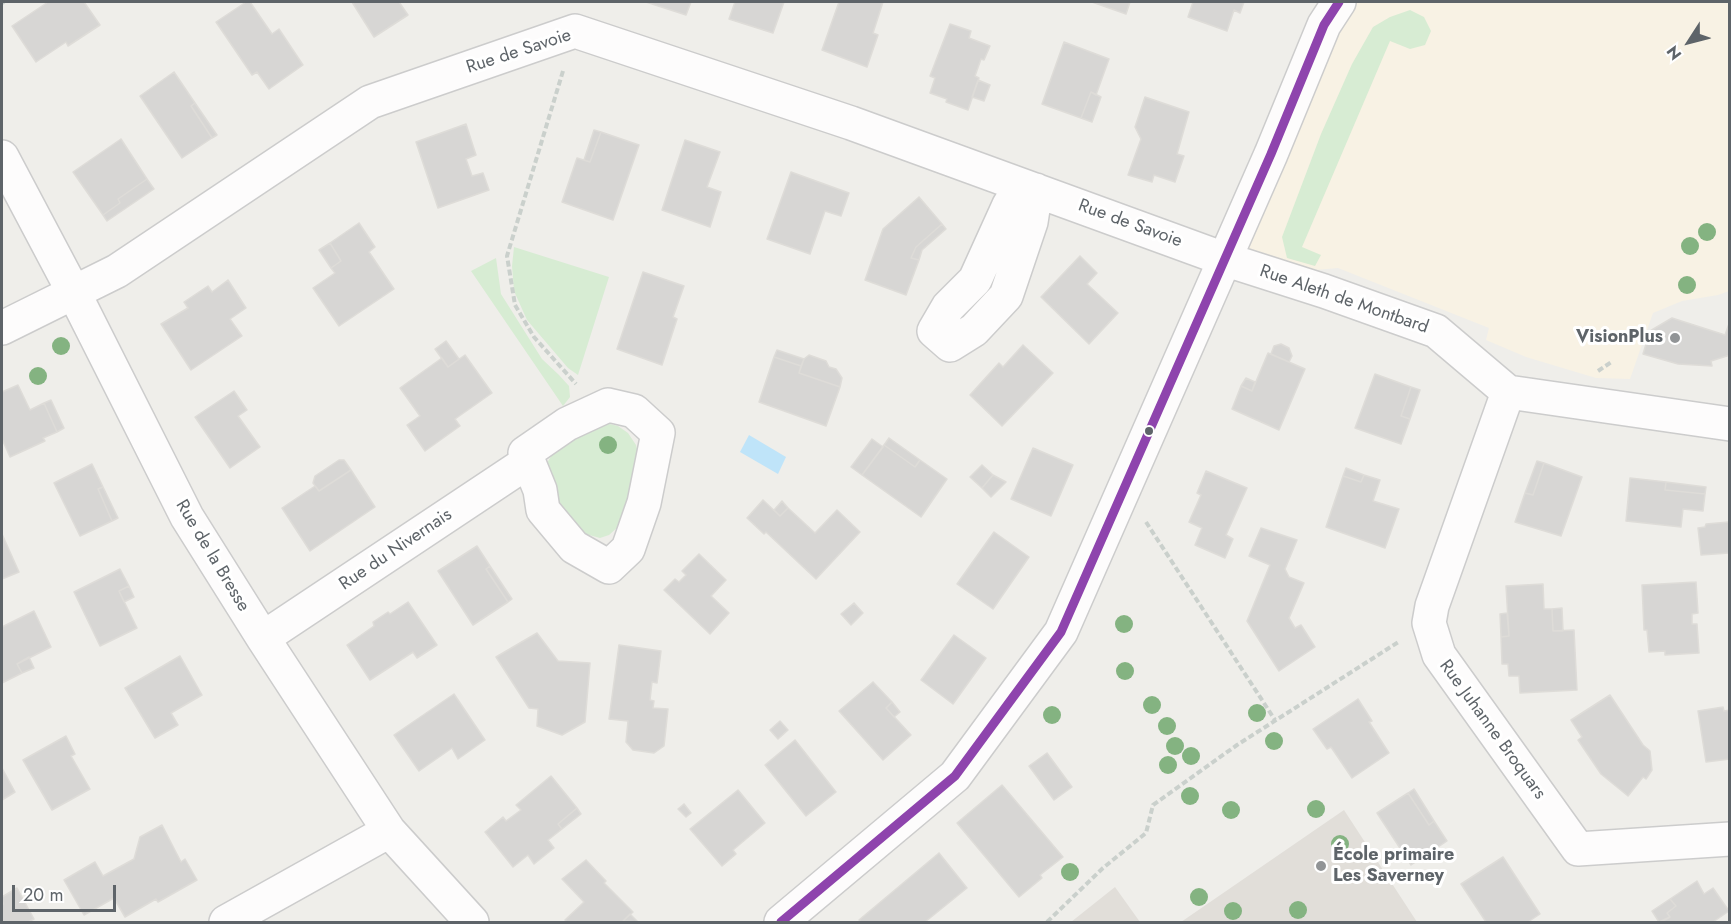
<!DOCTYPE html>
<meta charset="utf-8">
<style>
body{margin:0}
#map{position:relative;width:1731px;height:924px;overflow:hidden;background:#efeeea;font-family:Jost,sans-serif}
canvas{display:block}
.frame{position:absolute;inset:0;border:3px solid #5e6469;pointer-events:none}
.north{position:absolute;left:1659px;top:12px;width:60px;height:60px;-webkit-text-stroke:4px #fff;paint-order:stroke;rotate:234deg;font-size:16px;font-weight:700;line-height:24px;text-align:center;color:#5e6469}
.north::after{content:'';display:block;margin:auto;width:21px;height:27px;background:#5e6469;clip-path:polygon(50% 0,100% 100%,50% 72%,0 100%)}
.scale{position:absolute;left:12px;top:885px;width:104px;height:27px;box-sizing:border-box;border:3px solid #5e6469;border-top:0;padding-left:8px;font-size:18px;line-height:21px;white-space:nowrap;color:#5e6469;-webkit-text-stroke:4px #fff;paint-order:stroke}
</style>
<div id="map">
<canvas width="1731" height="924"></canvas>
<div class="frame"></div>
<div class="north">N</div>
<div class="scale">20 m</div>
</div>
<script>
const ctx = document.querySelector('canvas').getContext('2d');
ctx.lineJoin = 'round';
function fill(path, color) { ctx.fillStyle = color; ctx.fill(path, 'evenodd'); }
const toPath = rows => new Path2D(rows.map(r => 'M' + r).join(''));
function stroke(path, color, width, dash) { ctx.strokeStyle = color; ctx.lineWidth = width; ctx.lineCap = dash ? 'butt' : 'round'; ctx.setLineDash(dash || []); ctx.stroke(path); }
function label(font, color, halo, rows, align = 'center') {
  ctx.font = font + ' Jost,sans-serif'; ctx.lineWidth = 6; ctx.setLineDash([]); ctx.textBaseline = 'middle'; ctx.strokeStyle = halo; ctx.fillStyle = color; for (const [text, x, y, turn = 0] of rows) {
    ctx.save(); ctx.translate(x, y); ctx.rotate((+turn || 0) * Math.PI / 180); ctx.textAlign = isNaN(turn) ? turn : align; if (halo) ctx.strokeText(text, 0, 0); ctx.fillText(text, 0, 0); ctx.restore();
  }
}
const commercial = toPath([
 [1339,2,1729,2,1729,291,1718,295,1682,301,1653,313,1630,379,1596,378,1526,357,1486,340,1489,328,1338,268,1269,274,1224,259]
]);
const education = toPath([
 [1344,810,1417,922,1181,922],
 [1115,887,1140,922,1071,922]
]);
const green = toPath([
 [1410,10,1424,17,1431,31,1425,45,1410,49,1390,41,1302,247,1321,255,1315,266,1287,258,1282,237,1321,134,1352,64,1373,27,1390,17],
 [514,247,609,277,578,375,568,368,527,320,514,291,512,266],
 [496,258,501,294,542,359,559,375,569,386,570,397,563,406,471,271],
 [606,423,618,426,628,433,636,445,639,455,637,476,619,526,609,535,600,538,582,533,556,499,546,471,547,463,557,446]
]);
const water = toPath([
 [749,435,786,457,778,474,740,452]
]);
const building = toPath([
 [48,2,84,2,100,25,68,46,66,42,36,62,12,26,48,2],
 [246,2,250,2,272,34,279,29,303,65,269,89,257,72,252,75,216,22,246,2],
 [352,2,399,2,408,15,374,37,352,2],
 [646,2,691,2,686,15,646,2],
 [735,2,784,2,773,33,729,19,735,2],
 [839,2,883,2,873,33,878,35,867,67,822,50,839,2],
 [1092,2,1130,2,1126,14,1092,2],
 [1193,2,1244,2,1240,13,1234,10,1227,31,1188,17,1193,2],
 [950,24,971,31,969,38,990,46,984,60,981,59,975,76,979,78,968,110,946,102,947,99,930,93,935,78,930,76,950,24],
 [1064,42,1109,59,1096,95,1091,92,1081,118,1042,104,1064,42],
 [174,72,195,103,191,106,212,138,182,158,140,96,174,72],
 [978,80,990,85,984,101,972,97,978,80],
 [1091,92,1101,97,1092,122,1081,118,1091,92],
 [1145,97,1189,112,1177,154,1184,156,1175,182,1154,175,1152,182,1128,175,1141,139,1135,127,1145,97],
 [195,103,217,135,212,138,191,106,195,103],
 [466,124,476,155,466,159,472,176,483,173,489,190,438,208,416,142,466,124],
 [594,130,601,132,590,162,584,160,594,130],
 [601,132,639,145,613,220,562,202,577,158,590,162,601,132],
 [121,139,147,179,118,199,120,203,103,215,73,172,121,139],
 [685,140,720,152,707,187,721,192,710,227,662,210,685,140],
 [791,172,849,193,841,216,825,211,810,254,767,239,791,172],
 [147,179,154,189,107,221,103,215,120,203,118,199,147,179],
 [919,197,942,224,916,247,911,258,919,260,906,295,865,280,883,229,919,197],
 [359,223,375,247,369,252,394,289,339,326,313,288,335,273,331,268,341,261,330,243,359,223],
 [942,224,946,229,922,250,919,260,911,258,916,247,942,224],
 [330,243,341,261,331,268,319,250,330,243],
 [1080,256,1097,273,1087,284,1118,313,1089,344,1041,297,1080,256],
 [643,272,684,286,673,317,677,319,662,365,617,349,643,272],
 [228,280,246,308,230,319,242,336,191,370,161,324,188,308,184,302,208,286,212,292,228,280],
 [1672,318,1725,335,1730,321,1730,355,1711,361,1712,366,1678,364,1643,354,1650,331,1672,318],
 [446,341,459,359,448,367,435,349,446,341],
 [1281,344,1289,348,1292,356,1289,362,1271,354,1274,346,1281,344],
 [1023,345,1053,373,1002,426,970,395,999,363,1003,367,1023,345],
 [777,350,804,359,801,366,774,357,777,350],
 [1268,353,1305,369,1279,430,1232,409,1241,386,1252,391,1268,353],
 [465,355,492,393,455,419,460,426,425,451,407,425,420,416,400,388,442,358,448,367,465,355],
 [809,355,826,361,829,367,836,369,842,378,840,387,799,373,804,359,809,355],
 [774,357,801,366,799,373,840,387,826,426,759,402,774,357],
 [1375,374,1411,387,1401,416,1410,419,1401,444,1355,428,1375,374],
 [1246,378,1255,382,1252,391,1241,386,1246,378],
 [18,385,30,410,44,403,57,432,43,438,45,441,10,457,2,439,2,392,18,385],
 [1411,387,1420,390,1410,419,1401,416,1411,387],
 [234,391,247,410,238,416,260,447,230,468,195,417,234,391],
 [51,400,64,428,57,432,44,403,51,400],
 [889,438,920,460,915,467,884,445,889,438],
 [872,439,883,447,862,475,851,467,872,439],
 [884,445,915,467,920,460,947,479,921,517,862,475,884,445],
 [1033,448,1073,465,1051,516,1011,499,1033,448],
 [339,460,344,460,351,470,319,491,313,483,315,476,339,460],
 [1537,461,1544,463,1533,495,1525,493,1537,461],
 [1544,463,1582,477,1561,536,1515,522,1525,493,1533,495,1544,463],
 [92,464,103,487,98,489,112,521,80,536,54,483,92,464],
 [982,465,993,475,982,488,970,477,982,465],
 [1346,468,1364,475,1361,482,1343,476,1346,468],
 [351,470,375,507,310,551,282,508,315,486,319,491,351,470],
 [1206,471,1247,488,1226,535,1233,539,1225,558,1195,545,1202,528,1189,522,1201,495,1197,493,1206,471],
 [993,475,1006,482,991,497,982,488,993,475],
 [1364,475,1380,480,1373,501,1399,509,1385,548,1326,527,1343,476,1361,482,1364,475],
 [1630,478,1666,482,1665,490,1705,494,1703,511,1683,509,1681,527,1626,521,1630,478],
 [1666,482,1706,487,1705,494,1665,490,1666,482],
 [103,487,118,518,112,521,98,489,103,487],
 [763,500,780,516,788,508,815,533,837,510,860,532,816,579,766,532,764,534,747,518,763,500],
 [782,501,788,508,780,516,774,510,782,501],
 [1729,522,1729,553,1701,555,1698,528,1705,527,1706,524,1729,522],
 [1261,528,1297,540,1285,569,1289,577,1304,583,1289,618,1295,628,1301,625,1315,647,1279,671,1247,621,1270,565,1249,556,1261,528],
 [994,532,1029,557,993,609,957,584,994,532],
 [2,534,19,572,2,579,2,534],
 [477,546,490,566,486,569,508,602,473,625,438,571,477,546],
 [699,554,726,580,711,596,729,613,710,634,664,590,675,579,679,582,686,575,682,571,699,554],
 [490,566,512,599,508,602,486,569,490,566],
 [120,569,129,586,119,591,137,628,100,646,74,592,120,569],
 [1696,582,1698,613,1692,614,1692,624,1697,624,1699,653,1665,655,1665,651,1649,652,1647,630,1644,630,1642,585,1696,582],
 [1543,584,1544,609,1552,609,1553,631,1574,630,1577,690,1520,693,1519,676,1509,676,1508,664,1502,664,1501,637,1509,636,1506,586,1543,584],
 [129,586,134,597,124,602,119,591,129,586],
 [408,602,437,645,417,658,413,652,370,680,347,645,374,626,373,622,388,612,390,614,408,602],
 [854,603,863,613,851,625,841,614,854,603],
 [1562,608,1563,631,1553,631,1552,609,1562,608],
 [34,611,51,647,17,664,22,673,2,683,2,627,34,611],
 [1507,613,1509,636,1501,637,1500,614,1507,613],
 [537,633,558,661,590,663,585,722,562,735,537,726,538,709,529,708,496,657,537,633],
 [954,635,986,658,953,704,921,680,954,635],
 [619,645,661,651,657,683,652,682,650,700,654,701,653,708,668,709,664,746,654,753,633,750,626,742,628,721,609,719,619,645],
 [180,656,202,695,171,713,178,725,155,738,125,688,180,656],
 [29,657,34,668,22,673,17,664,29,657],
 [873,682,892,702,886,708,911,735,883,760,839,711,873,682],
 [454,694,485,740,458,759,452,748,419,771,394,735,454,694],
 [1610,695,1643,745,1650,751,1652,770,1646,779,1643,777,1628,796,1601,774,1578,740,1582,737,1571,720,1610,695],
 [1358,699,1372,721,1369,722,1389,753,1352,778,1331,747,1327,749,1313,729,1358,699],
 [892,702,900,712,894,717,886,708,892,702],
 [1723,707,1724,711,1730,710,1730,759,1706,762,1698,711,1723,707],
 [780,721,788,730,778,739,770,730,780,721],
 [66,736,75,754,71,756,90,789,52,810,23,760,66,736],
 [795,740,836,792,806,816,765,765,795,740],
 [1047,753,1072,787,1054,800,1029,766,1047,753],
 [2,768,15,792,2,800,2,768],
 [551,776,577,808,558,824,562,829,548,840,554,848,534,864,528,855,513,867,485,832,503,817,506,821,521,810,516,805,551,776],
 [1002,785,1063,857,1040,875,1042,878,1019,897,957,823,1002,785],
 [1414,789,1434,821,1429,825,1408,793,1414,789],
 [738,790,765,823,733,850,736,854,722,866,690,829,738,790],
 [1408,793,1429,825,1434,821,1447,841,1411,865,1377,813,1408,793],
 [684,804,691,813,686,817,678,809,684,804],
 [577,808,581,814,562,829,558,824,577,808],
 [162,825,181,862,185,859,197,880,158,902,156,899,125,917,114,898,84,915,64,880,95,862,103,876,134,859,140,837,162,825],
 [939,853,967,888,925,922,861,922,859,920,939,853],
 [1503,857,1540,914,1528,922,1486,922,1461,884,1503,857],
 [586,860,606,881,604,883,633,912,623,921,625,922,567,922,565,920,584,902,562,879,586,860],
 [1697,881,1704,894,1713,888,1729,911,1713,922,1661,922,1670,917,1667,913,1676,906,1670,899,1697,881],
 [17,888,34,919,28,922,2,922,2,905,3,904,2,897,17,888],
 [1670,899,1676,906,1667,913,1670,917,1659,922,1652,911,1670,899],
 [630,914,638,922,623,921,630,914]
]);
const path = toPath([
 [2,3,4,2],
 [563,71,507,256,515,305,534,337,576,384],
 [1598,371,1613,361],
 [1146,522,1275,720],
 [1047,922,1103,868,1146,833,1153,805,1237,745,1400,641]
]);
const minor = toPath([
 [2,157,74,293,187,517,263,638,389,831,472,922],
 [1036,190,1031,222,1006,296,974,330,950,345,934,331,948,307,975,280,1009,205,1036,190],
 [2,328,117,271,370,102,575,31,851,123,1224,259,1324,291,1436,331,1508,392,1730,424],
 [1508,392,1432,606,1429,623,1439,655,1578,849,1730,839],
 [608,405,634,411,658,433,644,503,628,549,609,567,574,547,543,510,540,490,525,453,567,424,608,405],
 [263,638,529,461],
 [226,922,389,831],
 [781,922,955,776,1061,632,1271,154,1324,25,1339,2]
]);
const bus1 = toPath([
 [781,922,955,776,1061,632,1271,154,1324,25,1339,2]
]);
const trees = [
 [1707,232],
 [1690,246],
 [1687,285],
 [61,346],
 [38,376],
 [608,445],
 [1124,624],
 [1125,671],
 [1152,705],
 [1257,713],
 [1052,715],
 [1167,726],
 [1274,741],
 [1175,746],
 [1191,756],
 [1168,765],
 [1190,796],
 [1316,809],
 [1231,810],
 [1340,844],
 [1070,872],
 [1199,897],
 [1298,910],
 [1233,911]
];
const markers = [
 [1675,338,6,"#919496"],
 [1149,431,5,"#5e6469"],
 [1321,866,6,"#919496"]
];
const streetNames = [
 ["Rue de Savoie",519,52,-18],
 ["Rue de Savoie",1130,224,20],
 ["Rue Aleth de Montbard",1344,300,19],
 ["Rue du Nivernais",396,550,-34],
 ["Rue de la Bresse",212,556,59],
 ["Rue Juhanne Broquars",1492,730,54]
];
const poiNames = [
 ["VisionPlus",1663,338],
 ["École primaire",1333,856,"left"],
 ["Les Saverney",1333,877,"left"]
];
fill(commercial, '#f8f2e4');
fill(education, '#e1ded9');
fill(green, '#d7ecd3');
fill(water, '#bfe4f9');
fill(building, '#d7d6d4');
stroke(building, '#dedcd8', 1.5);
stroke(minor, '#ccc', 36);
stroke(path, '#cad0cc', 4, [6, 3]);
stroke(minor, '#fdfcfc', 33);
stroke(bus1, '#8e44ad', 9);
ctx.fillStyle = '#84b381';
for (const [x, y] of trees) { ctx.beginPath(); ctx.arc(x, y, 9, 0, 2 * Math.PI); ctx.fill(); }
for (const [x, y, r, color] of markers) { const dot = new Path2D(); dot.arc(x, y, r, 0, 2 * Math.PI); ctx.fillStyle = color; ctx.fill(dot); stroke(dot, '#fff', 2); }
label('18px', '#5e6469', '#fff', streetNames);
label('bold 18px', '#5e6469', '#fff', poiNames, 'right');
</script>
